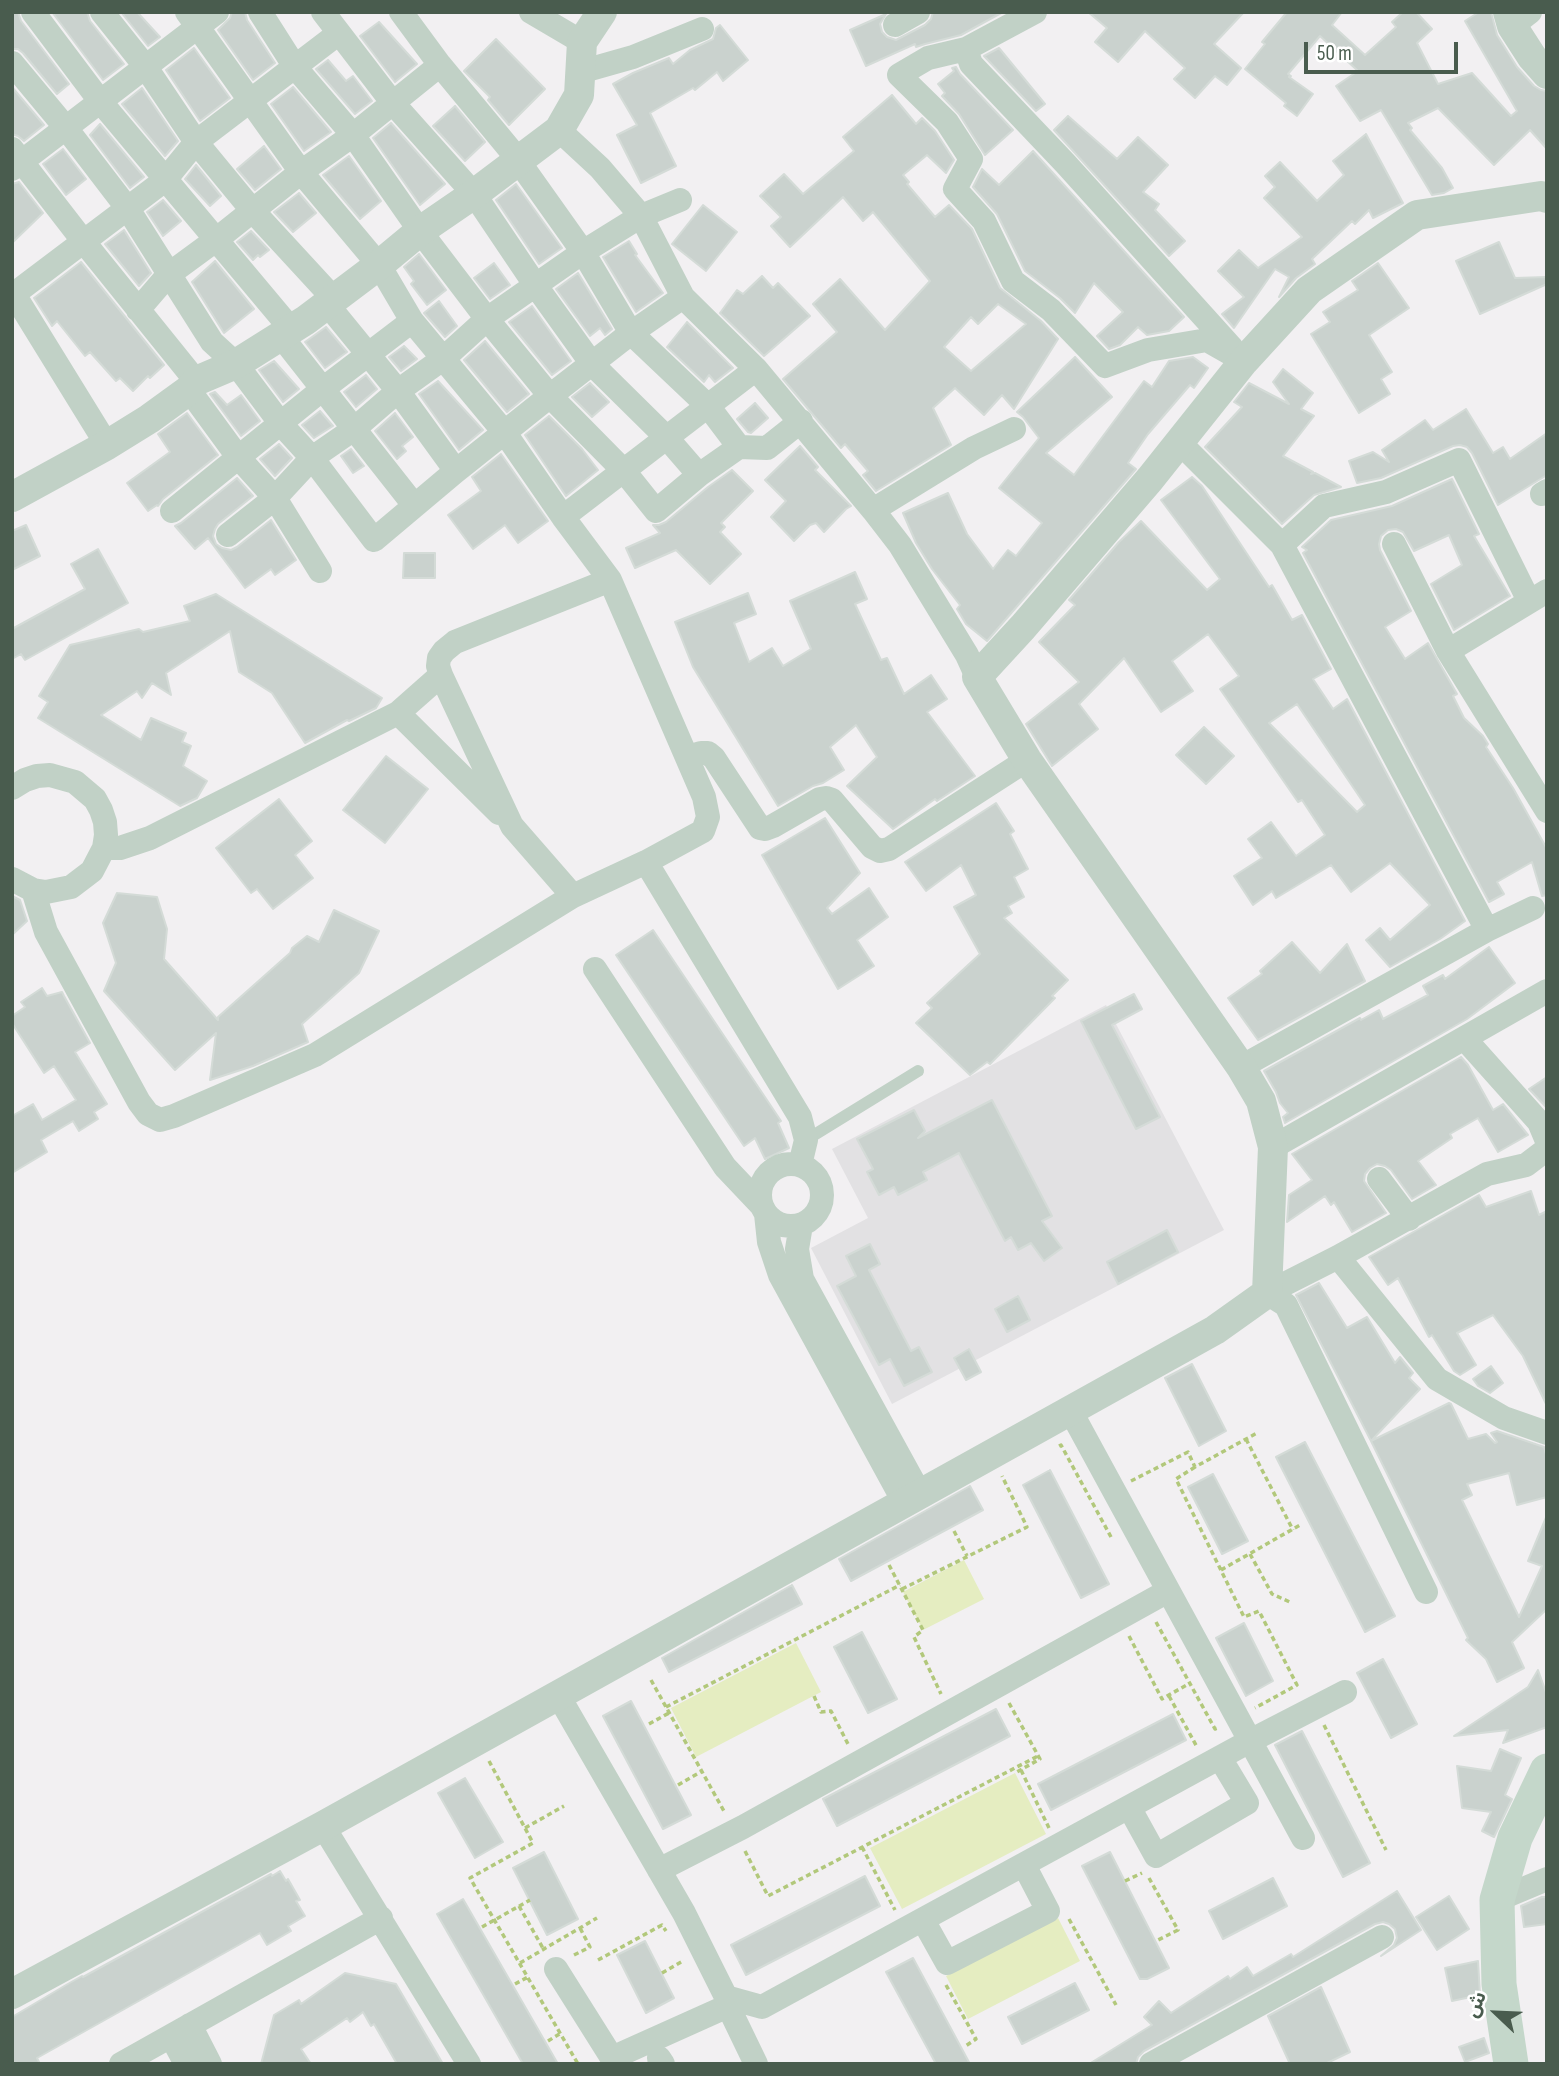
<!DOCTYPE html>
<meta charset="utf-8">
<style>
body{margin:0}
#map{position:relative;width:1559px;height:2076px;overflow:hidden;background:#f2f0f2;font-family:"Sofia Sans Condensed","Noto Sans Arabic",sans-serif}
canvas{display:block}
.frame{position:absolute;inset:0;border:14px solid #495c4e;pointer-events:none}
.north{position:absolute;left:1461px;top:1978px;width:70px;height:70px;-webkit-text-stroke:5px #fff;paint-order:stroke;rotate:293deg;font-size:19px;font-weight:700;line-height:28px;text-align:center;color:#495c4e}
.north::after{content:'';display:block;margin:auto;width:24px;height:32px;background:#495c4e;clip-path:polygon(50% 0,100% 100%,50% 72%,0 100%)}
.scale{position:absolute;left:1304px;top:42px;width:154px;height:32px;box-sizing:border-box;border:4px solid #495c4e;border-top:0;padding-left:9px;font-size:21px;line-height:24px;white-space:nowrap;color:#495c4e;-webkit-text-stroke:5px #fff;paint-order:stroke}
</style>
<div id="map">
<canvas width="1559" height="2076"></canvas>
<div class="frame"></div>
<div class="north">ش</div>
<div class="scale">50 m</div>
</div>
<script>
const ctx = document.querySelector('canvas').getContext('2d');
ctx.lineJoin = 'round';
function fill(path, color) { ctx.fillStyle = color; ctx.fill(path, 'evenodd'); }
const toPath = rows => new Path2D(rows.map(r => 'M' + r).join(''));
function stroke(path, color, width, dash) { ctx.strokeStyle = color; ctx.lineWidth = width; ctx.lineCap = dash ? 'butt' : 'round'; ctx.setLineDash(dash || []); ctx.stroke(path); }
const education = toPath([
 [1106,1005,1224,1230,892,1404,811,1248,868,1218,832,1149]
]);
const green = toPath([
 [964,1560,984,1599,923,1630,903,1592],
 [796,1643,821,1692,696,1757,671,1708],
 [1015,1773,1046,1834,902,1909,870,1848],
 [1058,1918,1080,1961,968,2019,946,1976]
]);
const building = toPath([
 [12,12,18,12,21,21,69,84,57,94,23,53,18,49,12,49,12,12],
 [52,12,87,12,90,21,124,64,103,80,52,12],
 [121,12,137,12,160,37,148,46,121,12],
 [232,12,245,12,247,20,275,63,253,80,218,30,230,18,232,12],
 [933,12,1003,12,961,35,925,44,916,47,915,44,866,66,850,30,886,14,880,24,882,32,887,37,896,40,925,25,931,19,933,12],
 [1088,12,1244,12,1214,44,1241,68,1227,85,1215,76,1195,98,1174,79,1185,68,1145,31,1118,62,1095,42,1107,28,1088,12],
 [1287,12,1342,12,1332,25,1365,55,1396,27,1392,22,1403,12,1416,12,1432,29,1417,43,1438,84,1472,73,1511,116,1517,111,1465,21,1479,12,1491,12,1497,35,1517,67,1534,86,1541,90,1547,91,1547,149,1530,130,1494,165,1438,108,1408,123,1412,128,1410,130,1442,168,1453,188,1444,193,1432,195,1381,110,1360,121,1336,86,1358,71,1320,36,1288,74,1291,76,1289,77,1313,94,1297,116,1284,106,1286,103,1245,69,1265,44,1262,42,1287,12],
 [379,22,417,64,395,82,360,36,379,22],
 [720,25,748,60,723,81,717,72,695,90,693,88,650,113,676,166,641,183,617,135,637,125,613,84,633,73,669,58,673,64,690,50,713,39,716,28,720,25],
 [496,39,545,89,509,125,488,100,490,97,464,71,496,39],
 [194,48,230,98,200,121,166,70,194,48],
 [999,48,1045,104,1036,111,984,56,999,48],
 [328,60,346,81,353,76,372,101,355,114,316,69,328,60],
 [956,67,960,74,1013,130,985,155,959,114,942,96,945,93,938,84,954,71,952,68,956,67],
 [12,87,44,125,24,141,18,136,12,134,12,87],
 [293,87,331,132,304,151,271,104,293,87],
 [142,88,178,141,165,156,122,104,142,88],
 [892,95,916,124,922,118,935,131,954,160,946,173,927,155,903,175,909,182,907,184,935,217,949,205,972,229,1000,288,1041,321,1058,339,1014,409,1002,395,984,415,955,388,933,408,951,445,876,491,863,475,868,471,845,444,841,448,783,379,837,332,813,304,840,279,885,330,930,281,873,212,863,221,843,197,790,247,771,226,781,217,760,196,784,174,803,194,854,151,843,137,892,95],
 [998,304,1026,324,971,371,944,347,971,317,978,324,998,304],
 [455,106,485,142,465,161,433,126,455,106],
 [1068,116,1117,159,1138,137,1168,165,1143,192,1159,204,1155,210,1185,241,1169,256,1054,130,1068,116],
 [391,123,445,184,420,205,373,138,391,123],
 [100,124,144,177,130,188,90,135,100,124],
 [1366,134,1403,203,1373,218,1369,210,1355,224,1352,221,1312,259,1315,264,1296,278,1279,297,1289,277,1275,269,1234,328,1222,314,1244,297,1218,271,1239,250,1258,268,1302,237,1264,198,1275,187,1265,176,1280,162,1317,201,1344,175,1333,161,1366,134],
 [264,146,281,169,255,190,237,169,264,146],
 [63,149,86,179,66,195,43,164,63,149],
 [1033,151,1184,317,1169,331,1147,335,1138,327,1120,345,1109,349,1097,336,1123,312,1094,283,1075,313,1060,298,1025,271,997,214,973,187,982,169,999,185,1033,151],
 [349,156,381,201,360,219,323,175,349,156],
 [196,165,221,196,210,206,185,179,196,165],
 [19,182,43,213,12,243,12,184,19,182],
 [516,184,562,248,539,264,496,200,516,184],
 [299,193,316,213,293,232,274,212,299,193],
 [163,200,181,221,163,236,147,212,163,200],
 [703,205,737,232,706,271,672,244,703,205],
 [124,230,151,273,139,286,105,244,124,230],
 [251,231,269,250,260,257,258,255,253,260,237,242,251,231],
 [629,241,637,254,635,255,663,293,636,312,603,257,629,241],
 [1499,242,1515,278,1547,277,1547,284,1480,314,1456,261,1499,242],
 [419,254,446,290,427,305,411,284,414,281,404,267,419,254],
 [215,261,254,309,224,333,192,282,215,261],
 [81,262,164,365,150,378,148,376,133,391,120,378,116,381,90,352,85,356,57,321,52,326,34,298,81,262],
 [494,263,510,285,490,299,474,278,494,263],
 [1378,263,1409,308,1369,335,1392,372,1381,379,1390,394,1359,413,1311,334,1330,322,1323,312,1358,290,1352,281,1378,263],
 [578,273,612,329,605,335,600,328,590,336,556,289,578,273],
 [762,276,773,288,778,283,810,316,764,356,720,313,737,290,743,294,762,276],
 [439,301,457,326,445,337,424,313,439,301],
 [532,306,571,361,552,375,509,322,532,306],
 [687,322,733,368,715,382,709,375,704,382,667,347,687,322],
 [326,327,347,352,325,368,305,342,326,327],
 [485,341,529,394,507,412,464,360,485,341],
 [404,346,417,359,401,371,389,357,404,346],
 [1075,357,1112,397,1046,453,1074,475,1144,381,1152,387,1169,361,1193,357,1208,368,1194,388,1190,385,1148,434,1128,463,1136,469,987,641,966,624,957,609,960,605,932,569,916,543,903,513,948,493,967,534,993,569,1008,550,1016,556,1042,523,999,488,1039,438,1023,417,1017,412,1075,357],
 [274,361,299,389,283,402,259,370,274,361],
 [1283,369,1313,393,1301,409,1314,416,1283,456,1313,472,1311,474,1315,473,1341,487,1314,495,1282,524,1205,447,1242,407,1234,402,1249,383,1289,404,1273,382,1283,369],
 [366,375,377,389,356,407,344,392,366,375],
 [438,381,483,430,459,450,419,394,438,381],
 [590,383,609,402,592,417,572,397,590,383],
 [215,392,227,405,241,395,260,421,241,436,210,394,215,392],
 [755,403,768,418,751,433,748,432,737,419,755,403],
 [1466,409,1493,453,1503,447,1510,459,1547,433,1547,475,1498,505,1472,453,1467,447,1460,445,1453,446,1381,478,1357,483,1349,461,1373,452,1389,462,1382,450,1425,420,1433,430,1466,409],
 [320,411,333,426,314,438,302,425,320,411],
 [187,413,218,455,163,499,158,506,157,505,148,511,127,483,170,452,158,434,187,413],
 [395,413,413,437,402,446,406,451,397,459,375,431,395,413],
 [549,416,582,449,598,470,566,496,525,435,549,416],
 [279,444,292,458,275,476,260,459,279,444],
 [800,446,818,467,815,470,851,506,846,509,824,532,816,523,810,525,794,541,771,517,786,501,765,480,800,446],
 [351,449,364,466,353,473,341,456,351,449],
 [501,454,548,521,518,543,505,525,473,549,448,515,481,491,472,477,501,454],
 [732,470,753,491,721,523,725,527,720,532,741,554,710,584,676,550,635,568,626,548,660,533,653,525,659,525,666,522,708,487,732,470],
 [1192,477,1202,486,1269,587,1272,585,1292,620,1302,615,1331,669,1313,679,1333,709,1347,699,1465,921,1440,939,1390,967,1366,940,1380,928,1390,940,1430,905,1390,863,1351,892,1331,865,1276,898,1272,891,1253,905,1234,876,1262,858,1248,839,1271,822,1296,856,1325,835,1302,800,1298,802,1220,689,1239,676,1208,634,1172,661,1193,691,1161,712,1124,658,1079,704,1098,729,1052,766,1026,724,1079,682,1039,642,1075,605,1069,600,1119,542,1141,521,1207,590,1220,579,1161,500,1192,477],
 [1297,704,1365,805,1357,812,1269,723,1297,704],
 [237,478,253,496,218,524,215,529,213,536,216,544,222,548,231,550,237,547,271,520,296,560,275,575,271,569,245,588,208,538,195,549,175,526,181,523,237,478],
 [1452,479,1479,534,1474,536,1510,596,1454,630,1431,584,1462,565,1449,535,1414,551,1403,532,1396,529,1388,530,1381,536,1379,544,1380,550,1411,611,1385,627,1405,659,1428,643,1457,694,1453,696,1464,718,1483,736,1488,744,1486,747,1513,788,1547,849,1547,895,1542,896,1532,862,1497,882,1504,894,1489,902,1303,553,1307,550,1302,547,1331,520,1392,506,1452,479],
 [26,525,40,556,12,570,12,531,26,525],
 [98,549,128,603,25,660,21,654,12,659,12,629,85,589,71,564,98,549],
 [404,553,435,553,435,578,403,578,404,553],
 [855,572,867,599,855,604,881,660,887,658,904,694,931,675,947,699,927,712,975,776,937,801,935,799,893,829,847,786,877,757,856,725,830,747,844,770,823,783,813,786,778,806,693,667,675,622,748,593,756,614,734,623,749,662,772,648,783,666,811,649,790,601,855,572],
 [216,594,382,698,376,708,349,721,347,720,305,743,272,693,239,672,230,631,166,673,171,695,152,683,142,698,137,691,101,715,141,740,151,718,186,733,182,742,191,746,183,766,207,781,197,798,180,806,38,718,48,702,39,696,70,645,139,629,143,632,190,621,184,606,216,594],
 [1204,727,1234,756,1206,784,1176,755,1204,727],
 [386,756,428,789,385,843,343,810,386,756],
 [279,799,312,841,295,855,313,878,273,909,257,889,251,893,216,848,279,799],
 [996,803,1014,831,1010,834,1028,869,1014,877,1024,897,1008,906,1012,913,1004,918,1068,980,1052,996,1055,998,990,1064,987,1062,970,1075,916,1023,932,1008,927,1003,980,954,954,907,976,895,961,865,926,891,905,862,996,803],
 [825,818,860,873,827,908,832,914,869,888,888,917,857,940,874,966,838,989,762,855,825,818],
 [117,893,157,897,167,929,164,959,218,1020,218,1017,290,953,292,948,307,936,319,942,334,910,379,931,359,973,302,1024,308,1042,253,1066,210,1080,216,1033,175,1070,104,991,116,963,103,923,117,893],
 [12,896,20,900,27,921,12,935,12,896],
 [653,930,781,1121,778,1123,789,1148,765,1159,755,1138,744,1146,616,955,653,930],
 [1292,942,1320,973,1347,944,1365,981,1258,1040,1228,998,1262,974,1260,971,1292,942],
 [1489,947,1515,983,1467,1019,1285,1123,1283,1117,1288,1113,1280,1103,1276,1092,1264,1071,1360,1018,1361,1020,1379,1010,1383,1019,1428,995,1423,986,1443,975,1445,979,1489,947],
 [42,988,47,996,62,992,64,996,90,1043,75,1052,107,1104,94,1112,98,1119,79,1131,73,1121,41,1140,47,1152,12,1173,12,1116,33,1104,42,1120,76,1100,54,1066,44,1073,12,1023,12,1016,25,1007,21,1002,42,988],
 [1134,994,1142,1009,1112,1025,1160,1117,1136,1129,1081,1021,1134,994],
 [1461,1057,1468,1065,1493,1110,1503,1104,1528,1135,1498,1152,1478,1118,1450,1134,1452,1138,1418,1161,1436,1185,1412,1199,1391,1170,1385,1166,1377,1164,1370,1168,1365,1174,1364,1181,1386,1213,1352,1232,1334,1202,1331,1205,1325,1196,1287,1222,1289,1195,1312,1180,1292,1154,1461,1057],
 [1547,1077,1547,1108,1529,1089,1547,1077],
 [992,1100,1052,1216,1042,1221,1062,1248,1044,1261,1031,1243,1018,1250,1011,1237,1005,1241,959,1153,923,1172,927,1180,898,1195,894,1187,879,1195,867,1172,873,1169,857,1139,914,1110,925,1131,918,1138,992,1100],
 [1531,1191,1539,1215,1547,1211,1547,1406,1523,1356,1493,1315,1457,1333,1476,1365,1460,1375,1454,1371,1432,1335,1429,1337,1398,1278,1388,1285,1369,1257,1479,1195,1486,1207,1531,1191],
 [1167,1230,1178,1252,1118,1284,1107,1262,1167,1230],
 [870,1244,880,1264,869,1270,911,1351,919,1347,932,1372,904,1386,890,1359,879,1365,837,1286,856,1276,846,1256,870,1244],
 [1319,1283,1347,1328,1367,1317,1395,1363,1400,1357,1413,1373,1409,1378,1420,1389,1371,1441,1296,1295,1319,1283],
 [1018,1296,1030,1320,1007,1332,995,1309,1018,1296],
 [969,1349,981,1372,966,1380,954,1358,969,1349],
 [1192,1364,1226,1431,1199,1446,1165,1378,1192,1364],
 [1491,1366,1503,1383,1490,1393,1478,1386,1473,1379,1491,1366],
 [1449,1403,1451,1404,1468,1439,1486,1434,1495,1443,1497,1442,1491,1433,1497,1431,1544,1447,1547,1458,1547,1497,1517,1505,1509,1473,1467,1484,1472,1495,1462,1500,1519,1617,1542,1566,1528,1561,1547,1515,1547,1609,1512,1642,1524,1668,1497,1682,1486,1659,1466,1640,1468,1638,1371,1441,1449,1403],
 [1305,1442,1395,1616,1365,1632,1276,1457,1305,1442],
 [1050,1470,1109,1584,1081,1598,1023,1485,1050,1470],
 [1213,1474,1248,1541,1222,1554,1188,1487,1213,1474],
 [970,1486,983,1510,851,1581,839,1559,970,1486],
 [792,1585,802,1604,669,1672,662,1658,792,1585],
 [1244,1623,1273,1681,1246,1696,1216,1638,1244,1623],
 [862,1632,897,1699,868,1713,834,1647,862,1632],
 [1383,1659,1417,1724,1391,1738,1357,1673,1383,1659],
 [1538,1670,1547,1695,1547,1727,1503,1743,1508,1730,1454,1736,1528,1687,1538,1670],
 [631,1701,691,1815,663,1829,603,1716,631,1701],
 [996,1709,1010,1736,837,1826,823,1799,996,1709],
 [1173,1714,1186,1740,1051,1810,1038,1784,1173,1714],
 [1302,1731,1370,1863,1343,1877,1275,1745,1302,1731],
 [1500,1749,1521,1758,1505,1795,1512,1799,1494,1837,1482,1831,1491,1812,1462,1808,1457,1766,1491,1771,1500,1749],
 [465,1778,503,1842,475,1858,438,1793,465,1778],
 [544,1852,578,1919,547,1935,513,1868,544,1852],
 [1110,1852,1169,1968,1147,1979,1140,1979,1082,1866,1110,1852],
 [280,1871,286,1881,288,1879,300,1900,296,1901,305,1916,288,1926,291,1931,267,1945,260,1933,37,2058,40,2064,12,2064,12,2017,66,1985,82,1976,83,1977,271,1874,272,1876,280,1871],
 [865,1876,880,1906,746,1975,731,1945,865,1876],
 [1273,1878,1287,1906,1223,1939,1209,1911,1273,1878],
 [1397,1891,1421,1930,1381,1956,1394,1945,1397,1938,1395,1929,1389,1924,1383,1922,1375,1924,1144,2051,1138,2057,1136,2064,1089,2064,1152,2025,1144,2017,1159,2001,1171,2013,1228,1976,1230,1979,1247,1967,1253,1976,1291,1954,1293,1957,1397,1891],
 [1449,1896,1469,1929,1437,1950,1416,1917,1449,1896],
 [1542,1897,1547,1897,1547,1924,1524,1927,1521,1906,1542,1897],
 [463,1899,558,2064,523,2064,437,1914,463,1899],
 [645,1941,674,1998,646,2013,617,1955,645,1941],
 [913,1958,970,2064,936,2064,886,1972,913,1958],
 [1478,1961,1480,1995,1452,2001,1445,1968,1478,1961],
 [345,1973,396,1984,443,2064,397,2064,374,2024,371,2026,363,2012,350,2022,347,2018,301,2049,311,2064,261,2064,274,2015,299,2000,301,2004,345,1973],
 [1075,1983,1089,2010,1022,2044,1008,2017,1075,1983],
 [1321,1987,1350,2052,1325,2064,1290,2064,1268,2016,1321,1987],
 [1484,2038,1489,2053,1465,2062,1459,2047,1484,2038]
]);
const path = toPath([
 [1246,1439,1293,1530],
 [1059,1446,1061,1445,1111,1537],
 [1195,1467,1176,1479,1244,1617,1259,1611,1297,1685,1255,1708],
 [1131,1481,1188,1452,1195,1467,1257,1433],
 [954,1531,967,1556],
 [1250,1554,1272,1594,1292,1603],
 [889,1565,923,1630,914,1637,941,1694],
 [1221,1570,1300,1525],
 [902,1589,1027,1527,1002,1476],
 [1156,1622,1215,1729,1218,1728],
 [1129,1636,1162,1699,1190,1683],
 [651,1680,725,1813],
 [814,1696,821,1712,831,1711,848,1744],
 [1169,1696,1197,1747],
 [1009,1703,1040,1759,1015,1773],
 [666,1707,900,1585],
 [649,1724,669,1713],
 [1324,1725,1386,1850],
 [489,1761,533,1843,470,1878,578,2064],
 [1021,1770,1049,1828],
 [678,1785,702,1771],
 [525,1828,564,1806],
 [862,1847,895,1910],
 [745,1851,768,1896,1038,1756],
 [1149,1878,1178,1930,1156,1941],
 [1125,1881,1142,1873],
 [519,1906,544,1950],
 [1069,1919,1116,2005],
 [482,1927,530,1900],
 [574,1955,590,1947,580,1928],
 [598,1960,662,1925,666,1931],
 [520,1963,597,1918],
 [662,1973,683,1961],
 [515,1984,528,1977],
 [946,1985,976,2039,964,2047],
 [548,2041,561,2033]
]);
const service = toPath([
 [806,1140,918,1071]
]);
const minor = toPath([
 [33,12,100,101,291,329],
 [102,12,145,66,196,142,252,210,334,299],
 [187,12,301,172,379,265,412,321,505,433,563,517,610,580,704,797,708,817,703,831,646,862,573,896,512,826,441,675,438,666,439,658,444,651,455,642,610,580],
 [260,12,295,67,353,135,420,231,487,319,550,396,624,471,656,511,699,475,739,447,767,448,801,421],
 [323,12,392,102,474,194,536,286,592,364,667,438,699,475],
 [401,12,440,65,512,152,583,252,631,333,708,406,739,447],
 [531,12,582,42],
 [1035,12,966,49,928,58,899,75,947,122,971,159,955,189,984,221,1013,281,1051,310,1105,366,1148,350,1207,340,1244,361],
 [895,25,918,12],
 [1512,26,1530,12],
 [966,49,971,64,1065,163,1232,348],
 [12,63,66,128,128,209,212,342,236,364,281,424,312,458,374,540,456,471,550,396,631,333,683,297],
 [580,72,633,57,702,29],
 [559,130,600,168,641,216,683,297,756,369,873,510,900,545,967,655,977,677],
 [12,149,84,242,196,381],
 [12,169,217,12],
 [12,291,107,445],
 [14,294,165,180,196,142,339,33],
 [327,304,398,391,456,471],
 [138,310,168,275,217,239,301,172,353,135,440,65],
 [281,336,414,505],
 [189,390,238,457,275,498,320,571],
 [1180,443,1282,545,1487,930],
 [1542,494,1547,491],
 [873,510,974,448,1014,429],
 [172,511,324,388,412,321],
 [563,517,756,369],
 [228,535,275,498,312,458,354,429,398,391,444,358,487,319,583,252,641,216,680,200],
 [1394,544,1448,651,1547,811],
 [1282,545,1324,506,1386,492,1459,460,1529,601],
 [1448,651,1547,591],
 [398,713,499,813],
 [687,757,701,753,708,753,714,758,760,828,765,829,773,826,820,799,826,798,832,800,872,847,880,851,889,849,1027,760],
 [12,788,25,780,37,776,50,775,75,782,95,799,101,810,105,822,106,835,104,848,92,871,71,887,46,892,33,890,12,879],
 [104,848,120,848,150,838,398,713,441,675],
 [646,862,800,1117,806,1140,800,1165],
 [33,890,46,932,139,1102,148,1114,160,1120,174,1116,315,1055,573,896],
 [595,969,725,1167,761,1205],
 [1464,1038,1539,1122,1547,1141],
 [1241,1067,1487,930,1533,908],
 [1273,1147,1547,991],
 '760 1195a31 31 0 1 1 62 0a31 31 0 1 1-62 0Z',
 [1379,1179,1409,1219],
 [766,1214,769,1242,780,1275,904,1502],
 [801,1225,797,1249,802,1279,920,1494],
 [1338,1257,1437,1379,1504,1418,1547,1433],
 [1070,1410,1303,1838],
 [1426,1592,1286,1305,1267,1293,1338,1257,1487,1174,1526,1165,1547,1149],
 [558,1695,684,1913,726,1997,762,2007,1250,1741,1345,1692],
 [1129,1807,1156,1856,1247,1803,1220,1758],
 [323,1826,469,2064],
 [659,1870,743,1827,1168,1591],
 [1497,1900,1547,1879],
 [923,1920,947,1963,1048,1911,1024,1865],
 [556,1969,612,2058,739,2001],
 [728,2006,756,2064],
 [190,2025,210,2064],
 [171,2036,186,2064],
 [659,2058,663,2064],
 [121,2064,381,1918],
 [1151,2064,1382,1937]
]);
const tertiary = toPath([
 [1508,12,1512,26,1532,57,1547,74],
 [12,497,107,445,149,419,189,390,196,381,236,364,306,320,379,265,420,231,474,194,559,130,579,95,582,42,602,12],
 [12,1994,323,1826,1215,1330,1267,1293,1273,1147,1261,1101,1241,1067,1027,760,977,677,1023,627,1150,479,1244,361,1309,290,1417,215,1541,196,1547,198]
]);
const secondary = toPath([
 [1511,2064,1499,1984,1497,1900,1515,1838,1547,1771]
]);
fill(education, '#e2e1e3');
fill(green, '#e5edc1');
fill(building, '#cad2ce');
stroke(building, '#d4dbd7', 2);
stroke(path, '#b2c87b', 3.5, [5, 3.5]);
stroke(service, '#c1d1c6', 12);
stroke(minor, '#c1d1c6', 24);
stroke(tertiary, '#c1d1c6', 30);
stroke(secondary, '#c4d7ca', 35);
</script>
